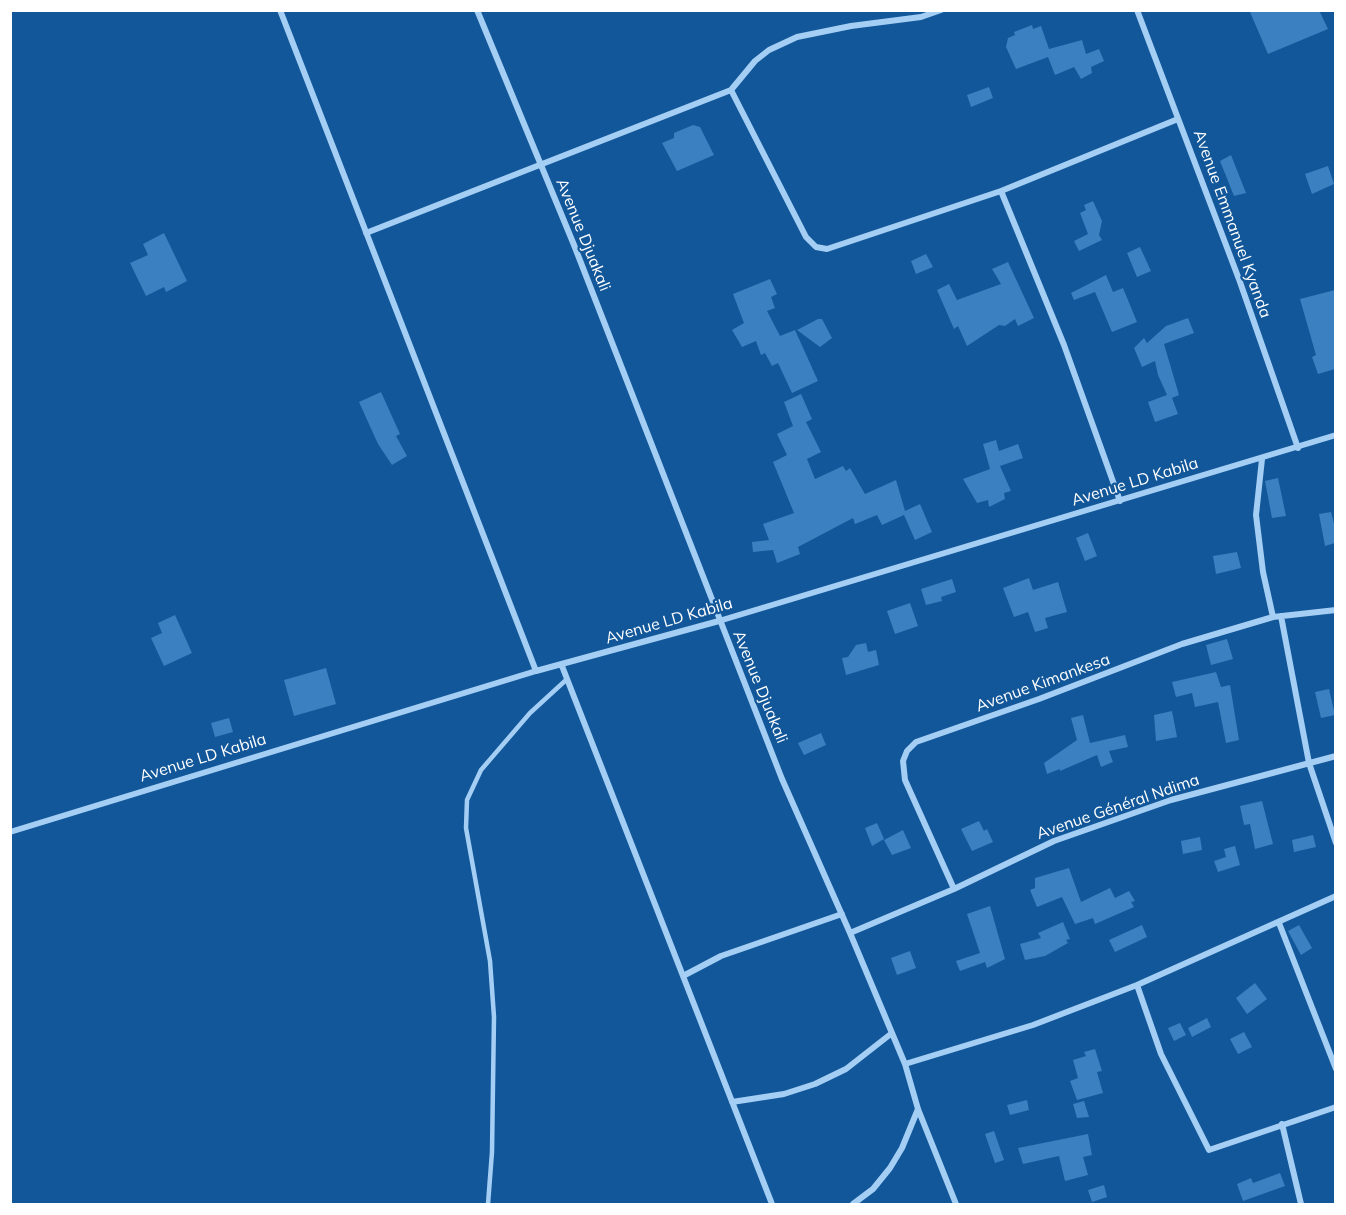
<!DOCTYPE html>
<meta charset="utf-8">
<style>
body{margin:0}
#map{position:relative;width:1346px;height:1215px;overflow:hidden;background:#125799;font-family:Mulish,sans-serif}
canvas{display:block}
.frame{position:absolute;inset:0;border:12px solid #fff;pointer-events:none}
</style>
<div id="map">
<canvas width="1346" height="1215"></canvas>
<div class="frame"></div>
</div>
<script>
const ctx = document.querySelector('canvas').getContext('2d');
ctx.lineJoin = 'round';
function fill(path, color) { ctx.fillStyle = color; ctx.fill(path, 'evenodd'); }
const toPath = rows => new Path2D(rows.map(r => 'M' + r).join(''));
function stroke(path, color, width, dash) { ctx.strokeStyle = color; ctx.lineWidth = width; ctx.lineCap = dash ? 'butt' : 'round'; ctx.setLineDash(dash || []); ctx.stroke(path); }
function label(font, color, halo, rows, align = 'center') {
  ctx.font = font + ' Mulish,sans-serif'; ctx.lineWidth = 4.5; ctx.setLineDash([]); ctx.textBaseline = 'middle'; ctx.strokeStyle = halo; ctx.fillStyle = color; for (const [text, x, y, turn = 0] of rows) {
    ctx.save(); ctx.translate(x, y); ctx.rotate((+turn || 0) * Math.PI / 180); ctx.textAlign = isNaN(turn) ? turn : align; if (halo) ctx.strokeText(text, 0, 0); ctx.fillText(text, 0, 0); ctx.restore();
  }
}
const building = toPath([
 [1257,10,1319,10,1328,29,1268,54,1250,12],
 [1032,25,1033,29,1041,26,1049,49,1082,40,1086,54,1099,49,1104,61,1091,67,1092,73,1081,79,1074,67,1055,75,1048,57,1016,69,1006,47,1008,38,1015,35,1014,32],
 [989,87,993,98,971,107,967,95],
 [693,125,700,127,714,155,677,171,662,143,674,138,674,133],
 [1231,155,1246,193,1234,196,1220,161],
 [1328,166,1334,184,1312,194,1305,174],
 [1093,201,1102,221,1099,235,1102,240,1079,251,1074,241,1088,234,1080,213,1086,210,1084,205],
 [164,233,187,281,166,292,164,287,146,296,130,263,148,255,143,244],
 [1140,247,1151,271,1137,277,1127,253],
 [926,254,933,267,916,274,911,261],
 [1008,262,1034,318,1018,326,1015,319,1005,326,999,325,967,346,958,326,954,329,937,290,949,284,957,300,1001,284,992,269],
 [1106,275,1113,292,1123,288,1137,322,1112,332,1095,292,1074,300,1071,293],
 [770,279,777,294,771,297,775,308,767,311,780,336,795,330,818,381,792,393,778,363,772,366,765,353,761,355,756,341,742,347,732,330,744,323,733,294],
 [1335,290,1335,369,1318,374,1312,357,1316,355,1300,299],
 [1188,318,1194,333,1164,344,1179,395,1172,398,1178,414,1155,422,1148,402,1167,395,1158,375,1155,361,1142,367,1134,348,1144,338,1147,343,1166,326],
 [818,319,822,319,832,338,820,347,797,330],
 [381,392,400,434,396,436,407,456,392,465,378,444,359,402],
 [801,394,812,419,806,422,821,452,807,459,815,479,843,466,846,471,850,468,865,494,896,480,905,511,920,504,932,532,915,540,904,515,882,525,877,515,855,524,853,518,798,547,800,554,777,563,773,550,753,552,752,542,769,540,763,524,794,513,773,462,787,455,777,434,793,426,784,402],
 [996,440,999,451,1018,444,1023,458,1000,466,1011,491,1004,493,1005,499,989,507,988,500,977,503,963,479,990,469,983,444],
 [1278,478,1286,516,1272,518,1265,481],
 [1331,512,1335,527,1335,543,1325,546,1319,514],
 [1088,533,1097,556,1085,561,1076,538],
 [1237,552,1241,568,1216,574,1213,556],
 [1029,578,1033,590,1058,582,1067,612,1045,618,1048,628,1035,632,1028,612,1014,617,1003,588],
 [952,579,956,592,941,597,942,601,926,605,921,589],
 [910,603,918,626,895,634,887,611],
 [175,615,192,653,164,666,151,638,162,633,158,623],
 [1227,639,1233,659,1211,665,1206,645],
 [866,643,868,652,876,650,879,665,846,675,842,658,848,657,856,645],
 [326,668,336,704,294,716,284,680],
 [1216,672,1221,687,1230,685,1239,740,1226,743,1218,702,1195,707,1192,693,1176,697,1172,682],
 [1329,689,1335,715,1321,718,1315,692],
 [1172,711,1177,737,1156,741,1154,715],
 [1083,715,1090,743,1125,735,1128,747,1109,751,1113,762,1101,767,1097,755,1060,771,1060,769,1047,774,1044,763,1077,740,1071,718],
 [229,718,233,732,215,737,211,723],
 [821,733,826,745,804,755,798,743],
 [1262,801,1273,844,1255,849,1250,824,1244,825,1240,806],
 [979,821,984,831,987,829,993,842,972,851,961,829],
 [877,823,884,839,872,846,865,828],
 [903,830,911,848,892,855,884,840],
 [1313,835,1316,847,1294,852,1292,840],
 [1200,837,1202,850,1183,854,1181,841],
 [1235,846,1240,865,1218,872,1214,861,1226,857,1224,849],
 [1069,868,1081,902,1110,888,1115,898,1129,891,1135,901,1131,902,1134,907,1095,924,1093,918,1075,924,1062,897,1037,907,1030,890,1035,888,1035,878],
 [990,906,1005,959,987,968,985,962,960,971,956,961,980,953,967,914],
 [1063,922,1070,939,1066,940,1068,943,1045,956,1025,960,1020,944,1041,938,1038,933],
 [1142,925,1147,937,1115,952,1109,940],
 [1299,925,1312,948,1301,955,1288,931],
 [910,951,916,968,897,975,891,958],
 [1255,983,1267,999,1247,1014,1236,998],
 [1207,1018,1211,1027,1192,1037,1188,1028],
 [1180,1023,1186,1035,1174,1041,1168,1028],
 [1244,1032,1252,1047,1238,1054,1230,1039],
 [1095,1049,1102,1071,1097,1072,1103,1093,1077,1100,1070,1081,1078,1078,1073,1060,1086,1056,1084,1052],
 [1027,1100,1029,1110,1010,1115,1007,1105],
 [1084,1101,1089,1117,1077,1118,1073,1104],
 [994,1131,1004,1160,995,1163,985,1134],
 [1088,1134,1092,1155,1083,1157,1088,1175,1065,1181,1059,1156,1023,1164,1018,1148],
 [1280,1173,1285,1186,1243,1201,1237,1184,1251,1178,1253,1183],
 [1104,1185,1107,1197,1092,1202,1088,1190]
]);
const lane = toPath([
 [488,1204,492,1152,494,1017,490,961,466,828,467,800,481,770,530,713,566,680]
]);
const street = toPath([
 [280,10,536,671],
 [477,10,574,245,782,779,850,933,905,1064,918,1109,956,1204],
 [1137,10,1240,282,1298,448],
 [731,90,755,61,769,50,797,37,851,26,921,17,941,10],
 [1001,191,1064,345,1120,501],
 [366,233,731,90,806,237,816,247,827,249,1001,191,1178,119],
 [1262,459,1256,515,1263,572,1273,617],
 [1281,616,1309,763,1336,843],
 [562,666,772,1204],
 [10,832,536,671,719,621,1336,435],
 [954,889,905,780,903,761,907,751,916,742,1039,699,1182,644,1273,617,1336,610],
 [1279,923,1336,1069],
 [850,933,954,889,1054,841,1171,800,1336,756],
 [683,976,721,956,842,914],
 [1137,985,1161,1054,1209,1150,1336,1107],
 [905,1064,1033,1025,1137,985,1336,896],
 [732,1102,784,1094,815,1084,846,1069,892,1033],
 [1282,1124,1301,1204],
 [853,1204,873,1189,890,1168,902,1148,918,1109]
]);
const streetNames = [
 ["Avenue Emmanuel Kyanda",1232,224,70],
 ["Avenue Djuakali",583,235,68],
 ["Avenue LD Kabila",1135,482,-17],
 ["Avenue LD Kabila",669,621,-16],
 ["Avenue Kimankesa",1043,683,-20],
 ["Avenue Djuakali",760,687,68],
 ["Avenue LD Kabila",203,758,-17],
 ["Avenue Général Ndima",1118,807,-19]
];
fill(building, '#3b81c1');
stroke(lane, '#a4cef4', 4.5);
stroke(street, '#a4cef4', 6);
label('16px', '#fff', '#125799', streetNames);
</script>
